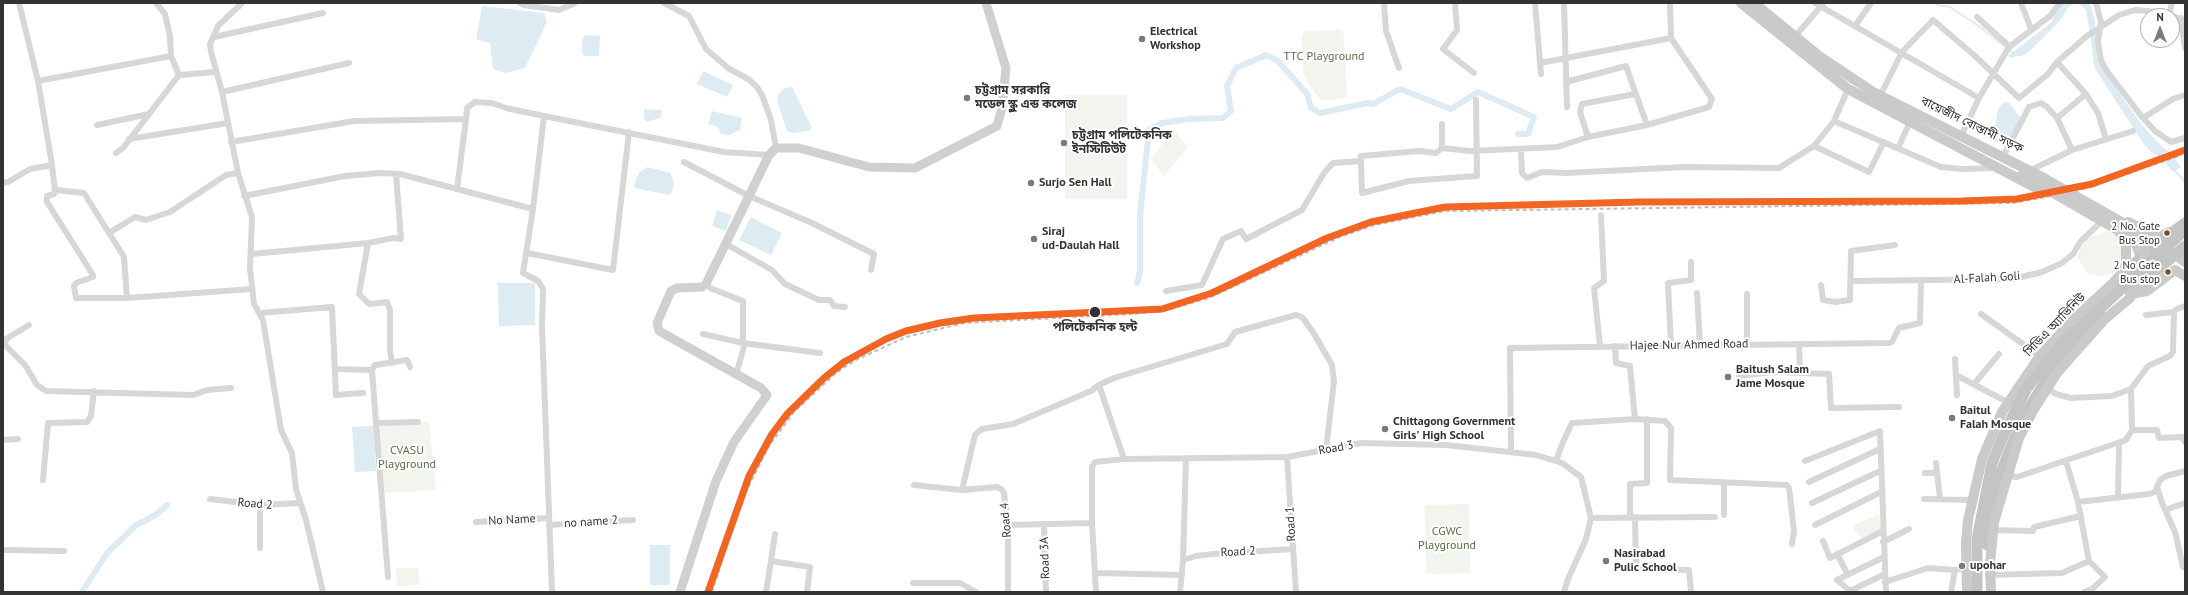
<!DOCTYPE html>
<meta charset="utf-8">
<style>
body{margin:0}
#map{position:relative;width:2188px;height:595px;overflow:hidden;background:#fff;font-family:"PT Sans",sans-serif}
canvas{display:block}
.frame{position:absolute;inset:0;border:4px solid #333;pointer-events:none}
.north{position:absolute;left:2140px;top:8px;width:40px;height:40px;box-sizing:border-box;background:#fff;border:1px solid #adadad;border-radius:50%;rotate:0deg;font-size:11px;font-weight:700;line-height:16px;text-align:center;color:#333}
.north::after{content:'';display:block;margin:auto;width:14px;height:18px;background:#7a7a7a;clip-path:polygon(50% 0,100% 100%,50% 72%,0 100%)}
</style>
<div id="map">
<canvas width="2188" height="595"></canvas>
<div class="frame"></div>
<div class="north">N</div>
</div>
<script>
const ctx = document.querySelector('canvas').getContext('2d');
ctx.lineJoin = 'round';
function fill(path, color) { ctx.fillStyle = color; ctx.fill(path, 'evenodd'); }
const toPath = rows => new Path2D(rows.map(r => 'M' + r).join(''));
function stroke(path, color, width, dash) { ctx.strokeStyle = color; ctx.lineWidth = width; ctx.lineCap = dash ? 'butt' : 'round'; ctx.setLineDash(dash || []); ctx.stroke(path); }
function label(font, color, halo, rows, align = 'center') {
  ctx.font = font + ' "PT Sans","Noto Sans Bengali",sans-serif'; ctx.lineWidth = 4; ctx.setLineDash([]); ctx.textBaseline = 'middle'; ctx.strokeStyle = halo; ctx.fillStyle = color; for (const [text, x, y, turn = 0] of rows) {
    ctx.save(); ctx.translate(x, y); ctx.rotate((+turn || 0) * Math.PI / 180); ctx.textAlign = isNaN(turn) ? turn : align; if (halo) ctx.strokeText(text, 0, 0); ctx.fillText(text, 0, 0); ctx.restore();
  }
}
const green = toPath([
 [1342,30,1344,36,1347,97,1332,100,1320,100,1303,74,1302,35,1305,31],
 [1065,95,1127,95,1127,199,1065,199],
 [1174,130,1188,147,1164,176,1151,159],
 [2106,231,2116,233,2131,249,2129,259,2114,273,2103,276,2088,274,2077,257,2085,240],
 [429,422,436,490,385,493,379,425],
 [1469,504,1470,573,1426,574,1425,505],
 [1879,514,1881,530,1861,538,1852,526],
 [396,568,418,568,420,585,397,586]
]);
const water = toPath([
 [2064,3,2076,3,2067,8,2063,17,2056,25,2025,55,2009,58,2009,55,2052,22,2054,15],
 [2078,3,2089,3,2091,7,2095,21,2095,26,2101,66,2141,124,2163,148,2170,152,2181,167,2173,172,2160,157,2151,152,2143,143,2094,67,2091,39,2086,10],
 [482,6,544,13,547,22,525,68,506,73,493,69,490,43,476,39],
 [585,35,600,36,599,56,584,56,582,53,582,39],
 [703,71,733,85,727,97,697,84],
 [792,87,812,128,808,131,793,133,787,131,777,101,778,95,784,88],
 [2004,102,2008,102,2021,118,2008,144,2003,145,1992,139,1990,135,1994,131,1998,109],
 [644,109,661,110,662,114,660,118,646,122,644,118],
 [712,111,742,118,740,130,729,135,721,134,718,127,708,124],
 [647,167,670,173,674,182,672,192,669,195,635,188,634,185,639,173],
 [717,210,731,215,726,231,712,226],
 [751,217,782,233,771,255,739,240],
 [498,283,535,283,535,325,499,326],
 [374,426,376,471,355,472,352,427],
 [650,545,670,545,670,585,650,585]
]);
const stream = toPath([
 [1935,3,1937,5,1950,7,1983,29,2013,53],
 [2174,169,2185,182]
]);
const canal = toPath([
 [1137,283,1140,272,1140,216,1149,130,1162,123,1190,119,1223,118,1231,111,1227,86,1236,68,1266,55,1278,61,1307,94,1311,108,1320,113,1368,103,1373,104,1400,89,1451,109,1478,92,1534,117,1528,134,1518,134],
 [82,592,107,553,135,526,157,514,167,505]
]);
const street = toPath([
 [19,3,38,81,52,165,55,190,54,194,47,196,47,202,93,275,93,277,76,283,74,286,76,298,127,298,252,289],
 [156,3,165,14,170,36,171,56,179,75,215,72],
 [242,3,218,26,210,44,211,52,222,92,238,173,252,217,250,268,254,304,263,320,281,430,292,453,296,489,306,520,323,592],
 [520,3,524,5,559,10,575,3],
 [664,3,689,16,706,49,728,68,748,79,757,87,762,95,771,120,776,148],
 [1384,3,1386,31,1399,68],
 [1455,3,1457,30,1443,49,1474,73],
 [1535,3,1541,74],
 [1564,3,1567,107],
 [1815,3,1979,98],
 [2021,3,2031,29],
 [2096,3,2101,22,2098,42,2101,60,2106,70,2143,118],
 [2169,15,2172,3],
 [1977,17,2010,47],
 [2181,18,2185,48],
 [1855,26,1871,3],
 [1797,34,1823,4],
 [214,37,323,13],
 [2057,62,2086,94,2057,118],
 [1540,63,1671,38],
 [38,81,171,56],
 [1566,82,1626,66,1647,125],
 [222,92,349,63],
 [1881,94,1902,52,1933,20,1974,55,2019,98,2048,74,2057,62,2087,36,2119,15,2135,10,2159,12,2185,20],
 [2086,94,2098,113,2106,139],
 [2185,95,2173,99,2143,118,2155,131,2171,142,2185,138],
 [2029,107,2041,103,2047,107,2057,118,2072,150,2033,169],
 [466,119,467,108,475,102,492,103,506,108,544,116],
 [1834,121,1848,89],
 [1442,124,1442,148,1470,151,1557,147,1588,137,1647,125,1709,107,1712,99,1671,38,1670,3],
 [97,125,149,114],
 [1962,134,1979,98,2009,47,2050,16,2060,3],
 [1588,137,1580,112,1582,104,1635,94],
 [129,139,228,123],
 [231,142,354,121,466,119,457,189,533,209],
 [1814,146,1869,172,1884,142],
 [1898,148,1910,122],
 [1521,149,1522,173,1527,178,1542,172,1566,173,1685,167,1779,168,1814,146,1834,121,1941,167,1962,169,1995,168],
 [2072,150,2133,131],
 [116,153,123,148,179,75],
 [2004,155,2029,107],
 [1361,161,1362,193,1409,181,1477,176,1476,100],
 [684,162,749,196,812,223,874,254,871,270],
 [3,183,8,182,30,169,52,165],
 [55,190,84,193,124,257,127,298],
 [244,196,345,176,381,173,400,174,457,189],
 [109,233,135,217,146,220,170,212,226,175,238,173],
 [368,243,359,294,369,304,387,302,390,310,390,350,392,363],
 [726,244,772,270,785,284,819,300,830,300,834,306,845,307],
 [527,253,613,270,629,132],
 [252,254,368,243,393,238,401,239,396,174],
 [1851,281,2013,279,2042,272,2062,263,2073,254,2081,241,2101,222],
 [706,284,710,288,743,301,743,343],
 [1821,285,1823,300,1835,302,1850,300,1851,251,1895,245],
 [1166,291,1202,285,1223,239,1241,231,1246,239,1302,210,1324,173,1333,163,1361,161,1361,156,1419,151,1436,153,1442,148],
 [1697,293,1700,345],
 [1747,294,1747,344],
 [260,313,332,307,336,395,363,393],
 [1981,314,2041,357],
 [2146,315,2174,312,2177,309,2185,306],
 [29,325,6,339,5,345,25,365,37,385,46,391,193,395,207,390,231,388],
 [703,334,743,343,820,353],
 [1799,344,1800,373],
 [1671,345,1668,283,1691,280,1691,262],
 [1600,346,1594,288,1604,281,1601,215],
 [1615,346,1616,363,1630,366,1635,419],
 [1955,359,1957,395],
 [410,367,407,360,375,365,372,370,376,423,418,422],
 [336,369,372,370],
 [736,375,745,343],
 [1956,375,2009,403],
 [1739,376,1772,372,1829,374,1831,408,1899,407],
 [1974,384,1999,354],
 [2046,388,2056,394,2071,398,2112,396,2131,389,2148,366,2170,356,2173,352,2174,312],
 [376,423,388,577],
 [2132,430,2157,430,2159,438,2182,437,2185,442],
 [3,440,18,439],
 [1511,452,1510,348,1889,343,1892,342,1899,328,1920,323,1921,280],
 [1287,457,1296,592],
 [1124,459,1099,385,1114,378,1227,344,1235,332,1296,315,1302,317,1313,332,1332,365,1334,381,1326,450],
 [1556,461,1563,442,1572,423,1635,419,1665,421,1671,428,1670,480,1787,485,1789,488,1794,531,1792,544],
 [1805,461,1880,431,1886,592],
 [2066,461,2078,502,2089,561,2105,577,2092,589,2084,592],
 [1936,463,1940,499],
 [1925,473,1937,473],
 [2006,476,2017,477,2126,440,2132,430,2131,389],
 [43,480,48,423,87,422,91,416,94,391],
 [1724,482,1724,515],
 [1809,482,1880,449],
 [914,485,962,490,997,487,1001,489,1004,493,1008,525,1008,592],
 [2157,487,2162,503,2175,532,2183,567],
 [962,490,975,435,978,432,982,429,1013,424,1027,418,1091,391,1099,385],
 [2118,496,2119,444],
 [210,499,260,505,300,503],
 [1924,499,1975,500],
 [2078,502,2149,494,2155,492,2160,480,2166,476,2185,471],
 [1812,503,1880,471],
 [260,505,260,548],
 [2165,510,2185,503],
 [1630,517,1630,484,1647,483,1647,419],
 [1635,517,1636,569,1689,570,1691,592],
 [1591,518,1715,517],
 [476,522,549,518],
 [1044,524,1046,592],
 [549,525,633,520],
 [1008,525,1092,523],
 [1815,525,1881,492],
 [1992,530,2033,531,2034,527,2081,516],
 [775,534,771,561,810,567,807,592],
 [1823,541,1830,558,1883,531],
 [1883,542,1909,529],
 [3,550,64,551],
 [1837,554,1847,573],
 [1884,557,1837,580,1850,591,1885,574],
 [1183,560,1186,458],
 [1096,573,1182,575],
 [1988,575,2062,573,2089,561],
 [1885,582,1928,568,1955,570],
 [913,583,960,583,976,592],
 [552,592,542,327,543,289,538,281,523,273,533,209,544,116,724,152,769,155],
 [766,592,771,561],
 [1096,592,1092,523,1092,467,1095,462,1124,459,1287,457,1361,443,1446,445,1536,455,1562,463,1581,477,1591,518,1586,539,1568,579,1564,592],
 [1180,592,1183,560,1196,556,1213,554,1293,549],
 [1951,592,1955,570,1968,568]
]);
const secondary = toPath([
 [680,592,716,481,734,442,767,395,761,388,659,331,657,323,671,291,677,288,702,287,706,284,769,155,776,148,799,148,869,167,915,168,997,126,1002,108,1006,68,986,3]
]);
const primary = toPath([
 [1741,3,1848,89,2038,189],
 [2128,222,2159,237,2169,232],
 [2119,232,2136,244,2140,256],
 [2167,253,2176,255,2185,262],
 [2130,294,2147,291,2175,270,2185,276]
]);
const highway = toPath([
 [2119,279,2149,250,2185,223],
 [2135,289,2185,246],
 [1987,545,1988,530,1997,482,2022,419,2063,354,2103,317]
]);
const rail = toPath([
 [2172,154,2185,150],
 [712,592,741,501,769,446,794,412,836,373,856,360,906,337,964,323,1133,314,1164,311,1209,298,1342,236,1375,225,1445,211,2013,203,2074,192,2179,156]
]);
const primaryBridge = toPath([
 [1754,3,1819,56,1873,92,2044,178,2118,220,2136,232,2139,238,2144,250,2146,263,2142,279,2129,299,2105,319,2057,373,2034,409,2019,438,1994,522,1990,563,1991,592],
 [1967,592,1966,543,1968,520,1982,459,2002,412,2039,357,2073,320,2113,283,2124,271,2126,263,2126,243,2121,232,2022,175]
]);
const highwayBridge = toPath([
 [1977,592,1977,539,1992,463,2007,427,2027,388,2061,345,2185,230]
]);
const rail1 = toPath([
 [708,592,749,476,772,434,787,414,824,378,844,362,886,339,906,331,940,323,974,318,1162,309,1212,293,1327,238,1371,222,1445,207,1639,202,1962,201,2017,199,2092,184,2185,150]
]);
const markers = [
 [1142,39,4,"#7a7a7a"],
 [967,98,4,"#7a7a7a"],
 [1064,143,4,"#7a7a7a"],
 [1031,183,4,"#7a7a7a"],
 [2167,233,3.5,"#7a4b2a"],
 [1034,239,4,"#7a7a7a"],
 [2168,272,3.5,"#7a4b2a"],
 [1095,312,6,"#333"],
 [1728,377,4,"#7a7a7a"],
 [1952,418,4,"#7a7a7a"],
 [1385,429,4,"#7a7a7a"],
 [1606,561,4,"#7a7a7a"],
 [1962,566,4,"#7a7a7a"]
];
const busNames = [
 ["2 No. Gate",2160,227],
 ["Bus Stop",2160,241],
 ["2 No Gate",2160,266],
 ["Bus stop",2160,280]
];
const poiNames = [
 ["Electrical",1150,32],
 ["Workshop",1150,46],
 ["চট্টগ্রাম সরকারি",975,91],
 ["মডেল স্কুল এন্ড কলেজ",975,105],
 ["চট্টগ্রাম পলিটেকনিক",1072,136],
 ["ইনস্টিটিউট",1072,150],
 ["Surjo Sen Hall",1039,183],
 ["Siraj",1042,232],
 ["ud-Daulah Hall",1042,246],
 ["Baitush Salam",1736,370],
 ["Jame Mosque",1736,384],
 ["Baitul",1960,411],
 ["Falah Mosque",1960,425],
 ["Chittagong Government",1393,422],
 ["Girls' High School",1393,436],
 ["Nasirabad",1614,554],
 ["Pulic School",1614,568],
 ["upohar",1970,566]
];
const parkNames = [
 ["TTC Playground",1324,57],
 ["CVASU",407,451],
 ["Playground",407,465],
 ["CGWC",1447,532],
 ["Playground",1447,546]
];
const streetNames = [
 ["বায়েজীদ বোস্তামী সড়ক",1972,125,26],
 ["Al-Falah Goli",1987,278,-3],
 ["সিডিএ অ্যাভিনিউ",2055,325,-46],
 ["Hajee Nur Ahmed Road",1689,345,-1],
 ["Road 3",1336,448,-10],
 ["Road 2",255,504,5],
 ["No Name",512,520,-3],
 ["Road 4",1006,520,-95],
 ["no name 2",591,522,-4],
 ["Road 1",1291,524,-93],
 ["Road 2",1238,552,-3],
 ["Road 3A",1045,558,-92]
];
const stopNames = [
 ["পলিটেকনিক হল্ট",1095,328]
];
fill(green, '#f1f5ed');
fill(water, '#ddebf3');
stroke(stream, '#ddebf3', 2);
stroke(canal, '#ddebf3', 6);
stroke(street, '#d7d7d7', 6);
stroke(secondary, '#d0d0d0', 9);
stroke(primary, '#cacaca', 10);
stroke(highway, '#c4c4c4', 11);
stroke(rail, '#bebebe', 2, [4, 3]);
stroke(primaryBridge, '#cacaca', 10);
stroke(highwayBridge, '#c4c4c4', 11);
stroke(rail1, '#f26522', 7);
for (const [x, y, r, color] of markers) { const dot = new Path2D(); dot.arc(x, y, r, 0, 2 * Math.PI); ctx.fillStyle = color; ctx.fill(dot); stroke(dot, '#fff', 1.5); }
label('11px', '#333', '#fff', busNames, 'right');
label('bold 12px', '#333', '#fff', poiNames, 'left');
label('12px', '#56703f', '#fff', parkNames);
label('12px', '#333', '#fff', streetNames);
label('bold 12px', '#333', '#fff', stopNames);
</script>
